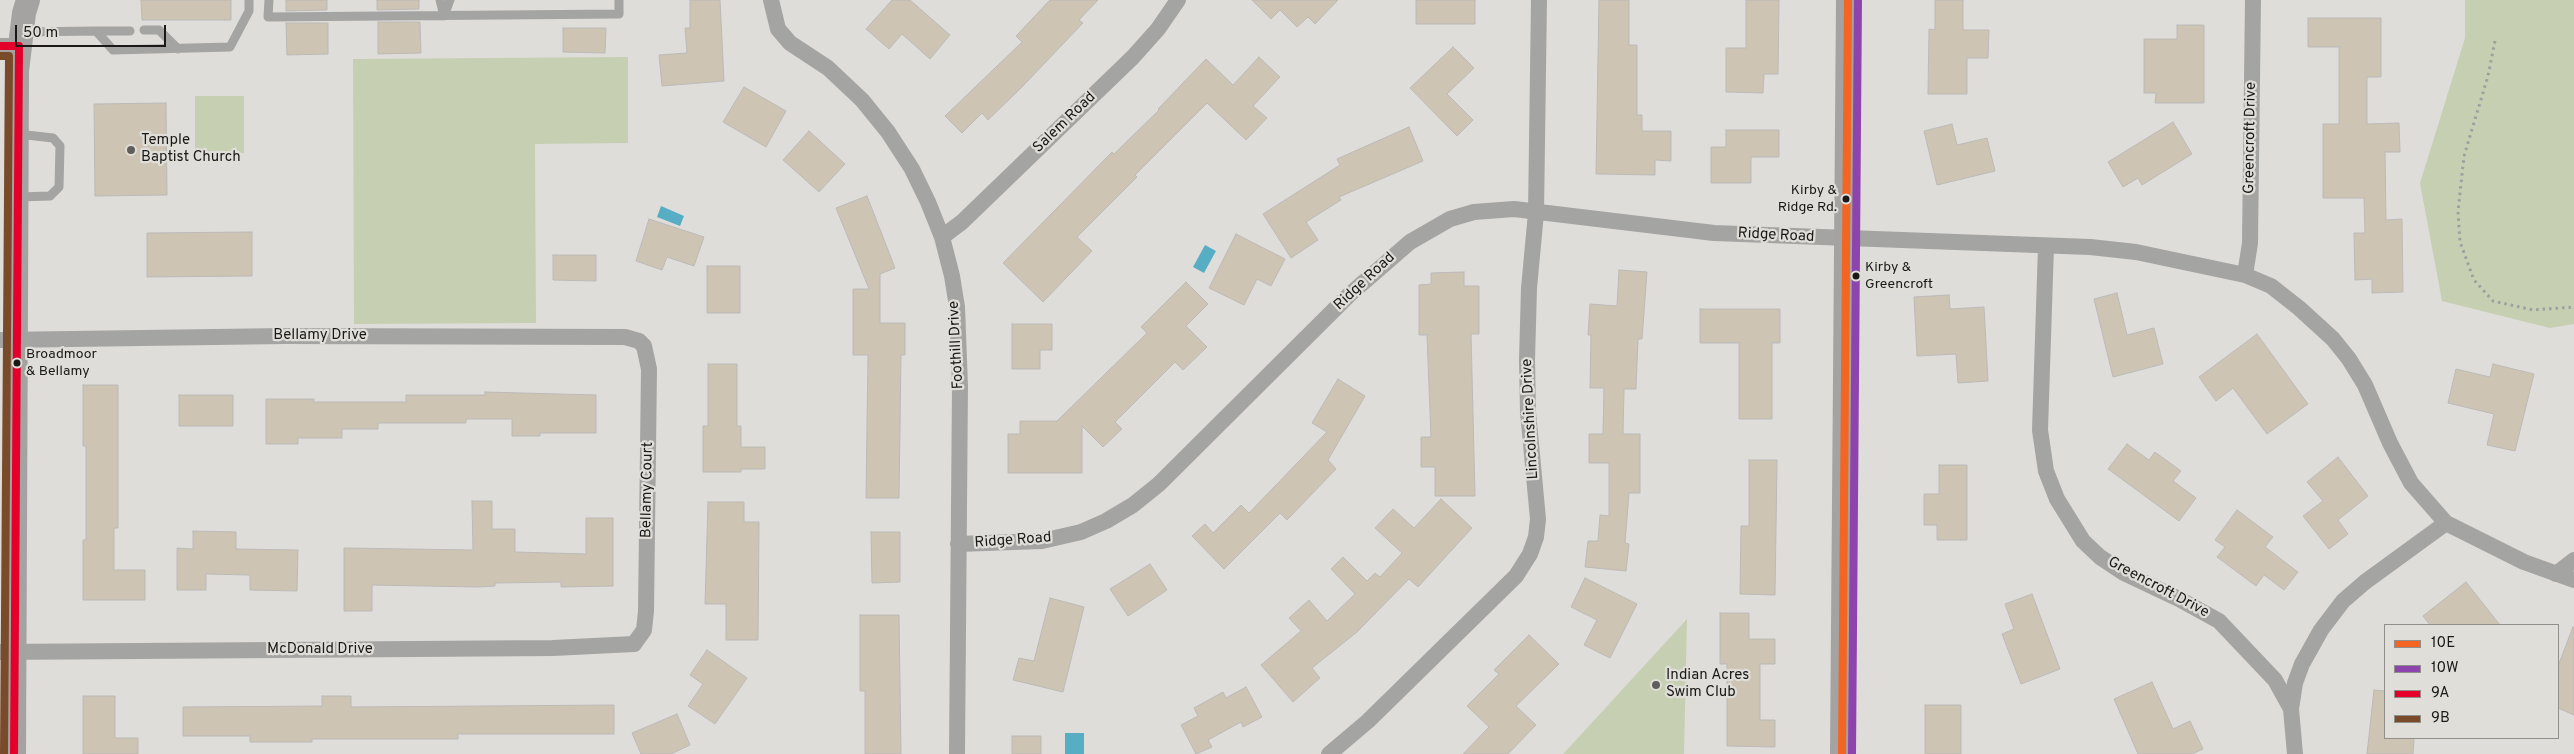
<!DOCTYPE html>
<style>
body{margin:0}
#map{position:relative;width:2574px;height:754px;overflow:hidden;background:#dfddda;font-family:Overpass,sans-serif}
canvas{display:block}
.legend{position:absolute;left:2384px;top:624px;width:175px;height:115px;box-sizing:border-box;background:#e0ded9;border:1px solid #918f8b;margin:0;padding:6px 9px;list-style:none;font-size:15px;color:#1a1917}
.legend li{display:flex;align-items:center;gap:10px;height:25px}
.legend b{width:25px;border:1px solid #918f8b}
.scale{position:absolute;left:15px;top:25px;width:151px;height:22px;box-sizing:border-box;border:2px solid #1a1917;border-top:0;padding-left:6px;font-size:15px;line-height:18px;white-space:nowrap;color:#1a1917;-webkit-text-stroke:4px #e0ded9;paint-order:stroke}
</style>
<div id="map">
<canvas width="2574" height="754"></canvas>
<ul class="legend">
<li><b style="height:6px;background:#f26522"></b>10E</li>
<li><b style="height:6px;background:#8e44ad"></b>10W</li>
<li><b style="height:6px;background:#e4002b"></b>9A</li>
<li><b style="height:6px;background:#7a4b2a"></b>9B</li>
</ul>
<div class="scale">50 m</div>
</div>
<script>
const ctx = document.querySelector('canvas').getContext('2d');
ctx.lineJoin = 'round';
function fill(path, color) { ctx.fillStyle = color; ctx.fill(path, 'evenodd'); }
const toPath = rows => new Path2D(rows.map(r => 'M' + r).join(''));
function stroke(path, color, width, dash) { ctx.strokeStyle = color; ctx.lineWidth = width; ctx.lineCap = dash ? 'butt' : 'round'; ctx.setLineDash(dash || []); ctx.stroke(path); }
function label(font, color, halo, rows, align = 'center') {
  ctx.font = font + ' Overpass,sans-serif'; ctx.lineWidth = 4.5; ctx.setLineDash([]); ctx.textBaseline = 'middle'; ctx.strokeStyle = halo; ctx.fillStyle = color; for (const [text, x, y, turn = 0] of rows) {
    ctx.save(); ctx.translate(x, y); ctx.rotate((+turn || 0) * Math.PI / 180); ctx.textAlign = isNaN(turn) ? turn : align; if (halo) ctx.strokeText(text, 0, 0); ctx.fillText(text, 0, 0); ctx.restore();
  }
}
const green = toPath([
 [2465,0,2574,0,2574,324,2550,328,2442,301,2420,183,2465,38],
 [628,57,628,143,535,144,536,323,354,324,353,59],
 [195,96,244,96,244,153,195,153],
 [1687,619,1684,754,1563,754,1565,752]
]);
const water = toPath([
 [661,206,684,216,680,226,657,217],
 [1205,245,1216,251,1204,273,1193,267],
 [1065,733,1084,733,1084,754,1065,754]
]);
const building = toPath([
 [141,0,231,0,231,20,142,20,141,0],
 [286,0,327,0,327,10,286,11,286,0],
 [377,0,419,0,419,9,377,10,377,0],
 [690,0,720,0,724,81,662,86,659,55,687,53,685,28,690,28,690,0],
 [892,0,910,0,950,35,930,59,902,34,889,49,866,29,892,0],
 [1050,0,1098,0,1079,20,1083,23,1022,87,988,120,982,113,962,133,945,116,1022,42,1016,36,1050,0],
 [1252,0,1338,0,1315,24,1308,17,1297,27,1280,10,1271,19,1252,0],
 [1416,0,1475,0,1475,24,1416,24,1416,0],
 [1599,0,1629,0,1629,45,1637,45,1637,115,1642,115,1642,131,1671,131,1671,161,1655,160,1655,175,1596,174,1599,0],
 [1746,0,1779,0,1778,74,1764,74,1763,93,1726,92,1726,48,1746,48,1746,0],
 [1935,0,1963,0,1963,30,1989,30,1988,58,1967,58,1967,94,1928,94,1929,29,1935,30,1935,0],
 [2308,18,2381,18,2381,77,2367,77,2367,124,2399,123,2400,152,2385,152,2386,220,2402,219,2403,292,2372,293,2372,279,2355,280,2354,233,2365,233,2364,198,2323,198,2323,124,2339,124,2339,47,2308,47,2308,18],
 [378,22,420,22,421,53,378,54,378,22],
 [286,23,328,23,328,54,287,55,286,23],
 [2177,25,2204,25,2204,103,2155,103,2156,93,2144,93,2144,39,2177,39,2177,25],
 [563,28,606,28,605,53,563,52,563,28],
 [1453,47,1474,68,1447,94,1473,120,1457,136,1410,88,1453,47],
 [1259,57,1280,77,1253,106,1267,118,1246,140,1207,103,1135,175,1137,177,1077,237,1092,251,1043,302,1003,263,1112,152,1114,154,1159,110,1158,109,1206,59,1233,85,1259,57],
 [744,87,786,111,766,147,723,122,744,87],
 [166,103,167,195,95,196,94,104,166,103],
 [2173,122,2192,154,2142,185,2138,178,2123,187,2108,162,2173,122],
 [1952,124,1957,145,1987,138,1995,171,1937,185,1924,131,1952,124],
 [1409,127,1423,161,1339,197,1341,200,1306,222,1318,240,1291,258,1263,214,1340,165,1337,159,1409,127],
 [1726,130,1779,130,1779,157,1751,157,1751,183,1711,183,1711,147,1726,147,1726,130],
 [809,131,845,164,819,192,783,160,809,131],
 [867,196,895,268,880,274,880,323,905,323,905,355,901,355,899,498,866,498,868,355,853,355,853,289,869,289,836,208,867,196],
 [649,219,704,237,694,266,667,257,662,270,636,261,649,219],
 [252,232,252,276,147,277,147,233,252,232],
 [1236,234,1285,259,1271,286,1257,279,1244,305,1209,288,1236,234],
 [553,255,596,255,596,281,553,280,553,255],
 [707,266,740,266,740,313,707,313,707,266],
 [1619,270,1647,272,1642,339,1638,339,1636,389,1624,389,1623,434,1640,434,1640,493,1629,493,1625,543,1629,544,1626,571,1585,567,1588,541,1598,541,1600,515,1609,516,1609,463,1589,463,1589,434,1603,434,1604,388,1590,388,1591,335,1588,335,1590,304,1617,306,1619,270],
 [1464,272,1464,286,1479,286,1479,334,1471,334,1475,496,1435,496,1435,467,1421,467,1421,437,1431,437,1427,335,1419,335,1419,285,1431,284,1431,273,1464,272],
 [1186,282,1208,304,1186,326,1207,347,1183,370,1175,362,1115,422,1122,429,1103,447,1082,426,1082,473,1008,473,1008,434,1020,434,1020,421,1057,421,1147,333,1141,327,1186,282],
 [2117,293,2127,335,2154,328,2163,364,2113,377,2094,299,2117,293],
 [1949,295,1950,309,1984,307,1988,381,1958,383,1956,354,1917,356,1914,297,1949,295],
 [1700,309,1780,309,1780,343,1772,343,1772,419,1739,419,1739,343,1700,343,1700,309],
 [1012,324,1052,324,1052,350,1040,350,1040,369,1012,369,1012,324],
 [2257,334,2308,404,2267,434,2233,388,2216,401,2199,377,2257,334],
 [708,364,737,364,737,426,741,426,741,447,765,447,765,469,741,469,741,472,703,472,703,426,708,426,708,364],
 [2493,364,2534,374,2515,451,2487,445,2494,414,2448,403,2456,369,2490,377,2493,364],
 [1338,379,1365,396,1328,460,1336,469,1287,520,1280,513,1224,569,1192,536,1205,524,1213,533,1241,505,1249,513,1327,432,1312,423,1338,379],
 [83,385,118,385,118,528,114,528,114,570,145,570,145,600,83,600,83,540,86,540,86,446,83,446,83,385],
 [485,392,596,395,596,433,540,433,540,436,512,436,512,419,466,419,466,423,378,423,378,429,342,429,342,438,298,438,298,444,266,444,266,399,314,399,314,402,406,402,406,395,485,395,485,392],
 [179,395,233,395,233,426,179,426,179,395],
 [2127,444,2149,460,2155,452,2181,471,2173,481,2196,498,2179,521,2108,469,2127,444],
 [2338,457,2368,496,2338,520,2348,534,2329,549,2303,516,2323,501,2307,482,2338,457],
 [1749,460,1777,460,1775,595,1740,594,1741,526,1749,526,1749,460],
 [1939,465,1967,465,1967,540,1937,540,1937,525,1924,525,1924,494,1939,494,1939,465],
 [1441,499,1472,528,1418,587,1409,579,1357,632,1312,668,1320,678,1293,702,1261,665,1301,631,1289,618,1309,600,1327,621,1355,594,1331,569,1343,557,1367,581,1375,573,1380,577,1402,553,1375,528,1393,509,1414,528,1441,499],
 [472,501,492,501,492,529,515,529,515,552,586,554,586,518,613,518,613,586,561,587,561,582,495,583,495,586,478,587,372,585,372,611,344,611,344,548,473,550,472,501],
 [708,502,744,502,744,522,759,522,758,640,726,640,726,604,705,604,708,502],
 [2237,510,2273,537,2265,547,2298,572,2284,590,2264,575,2256,586,2217,557,2225,547,2215,540,2237,510],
 [193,531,236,532,236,549,298,550,297,591,250,590,250,575,206,574,206,590,177,590,177,548,193,549,193,531],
 [871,532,900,532,900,582,872,583,871,532],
 [1150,564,1167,590,1128,616,1110,589,1150,564],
 [1585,578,1637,604,1610,658,1584,645,1597,620,1571,607,1585,578],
 [2466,582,2500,625,2430,625,2423,616,2466,582],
 [2032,594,2060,669,2021,684,2002,634,2014,629,2005,604,2032,594],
 [1050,598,1084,607,1063,692,1013,680,1019,658,1034,661,1050,598],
 [1720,613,1749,613,1749,639,1775,639,1775,664,1760,664,1760,720,1775,720,1775,747,1727,746,1727,664,1720,664,1720,613],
 [860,615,899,615,901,754,865,754,865,691,860,691,860,615],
 [2573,627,2574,628,2574,715,2558,708,2558,666,2573,627],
 [1529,635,1559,664,1516,706,1536,725,1508,754,1463,754,1489,727,1467,706,1499,674,1494,670,1529,635],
 [707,650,747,678,715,724,688,706,703,684,690,675,707,650],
 [2152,682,2173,729,2190,721,2203,749,2192,754,2138,754,2114,699,2152,682],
 [1246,687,1262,717,1243,727,1241,722,1208,740,1212,747,1196,754,1181,725,1198,716,1194,708,1223,692,1226,698,1246,687],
 [2374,690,2385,691,2385,738,2414,738,2413,754,2367,754,2374,690],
 [83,696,115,696,115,738,138,738,138,754,83,754,83,696],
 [322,696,351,696,351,707,614,705,614,734,458,734,458,739,312,739,312,742,250,742,250,736,183,736,183,707,322,706,322,696],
 [1925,705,1961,705,1961,754,1925,754,1925,705],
 [677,714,690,745,671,754,641,754,632,733,677,714],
 [1012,736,1041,736,1041,754,1012,754,1012,736]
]);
const path = toPath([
 [2495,41,2488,76,2464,156,2458,212,2460,242,2474,280,2493,301,2533,310,2574,307]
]);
const lane = toPath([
 [269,0,268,17,619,14,619,0],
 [440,0,444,16,450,0],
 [144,30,159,30,178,49],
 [96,31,130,31],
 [23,32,96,31,113,50,230,47,249,11,249,0],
 [18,134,53,138,60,146,59,187,50,196,18,197]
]);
const street = toPath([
 [771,0,778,29,790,43,828,68,862,100,888,132,912,169,928,202,942,237,952,276,957,307,960,386,957,754],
 [0,46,19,46],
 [942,237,962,222,1133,57,1158,29,1178,0],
 [2046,246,2040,430,2046,471,2057,499,2083,541,2100,557,2124,573,2179,599,2219,621,2275,680,2291,709],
 [2245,275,2250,243,2253,0],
 [0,340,285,336,625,337,639,341,644,346,649,369,646,611,644,630,634,644,553,648,0,652],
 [958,544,1042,541,1081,532,1106,521,1133,505,1159,484,1349,295,1410,242,1450,219,1474,212,1514,209,1714,233,2090,247,2136,252,2245,275,2271,286,2299,308,2333,339,2349,359,2365,385,2390,443,2411,483,2446,523,2524,562,2574,580],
 [2556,574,2574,560],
 [1329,754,1368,721,1516,576,1530,554,1536,537,1538,519,1528,412,1527,360,1529,288,1536,213,1539,0],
 [2295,754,2291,709,2295,683,2302,664,2321,630,2343,601,2365,582,2446,523]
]);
const secondary = toPath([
 [14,754,17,71,24,13,28,0],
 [1842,754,1848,0]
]);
const bus1 = toPath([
 [1842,754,1848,0]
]);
const bus2 = toPath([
 [1852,754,1858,0]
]);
const bus3 = toPath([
 [0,46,19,46,14,754]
]);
const bus4 = toPath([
 [0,56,9,56,4,754]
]);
const markers = [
 [131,150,5,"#5f5e5b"],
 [1846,199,4.5,"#1a1917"],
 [1856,276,4.5,"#1a1917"],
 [17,363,4.5,"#1a1917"],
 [1656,685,5,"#5f5e5b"]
];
const busNames = [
 ["Kirby &",1837,191,"right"],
 ["Ridge Rd.",1837,208,"right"],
 ["Kirby &",1865,268],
 ["Greencroft",1865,285],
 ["Broadmoor",26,355],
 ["& Bellamy",26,372]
];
const streetNames = [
 ["Salem Road",1065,123,-44],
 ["Greencroft Drive",2251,138,-89],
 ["Ridge Road",1776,236,3],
 ["Ridge Road",1365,282,-43],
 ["Bellamy Drive",320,336],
 ["Foothill Drive",957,345,-93],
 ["Lincolnshire Drive",1531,419,-93],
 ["Bellamy Court",648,490,-89],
 ["Ridge Road",1013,541,-4],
 ["Greencroft Drive",2158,588,28],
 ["McDonald Drive",320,650]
];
const poiNames = [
 ["Temple",141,141],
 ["Baptist Church",141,158],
 ["Indian Acres",1666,676],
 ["Swim Club",1666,693]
];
fill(green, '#c6cfb2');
fill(water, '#57aec4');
fill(building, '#cdc4b3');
stroke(building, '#bbbab8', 1);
stroke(path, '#9f9f9e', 3, [2.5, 4]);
stroke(lane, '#a4a4a3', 9);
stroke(street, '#a4a4a3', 16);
stroke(secondary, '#a4a3a2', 24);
stroke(bus1, '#f26522', 8);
stroke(bus2, '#8e44ad', 8);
stroke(bus3, '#e4002b', 8);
stroke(bus4, '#7a4b2a', 8);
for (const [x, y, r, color] of markers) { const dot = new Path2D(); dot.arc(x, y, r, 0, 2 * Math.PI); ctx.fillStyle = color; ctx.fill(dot); stroke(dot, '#e0ded9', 2); }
label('14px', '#1a1917', '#e0ded9', busNames, 'left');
label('15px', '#1a1917', '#e0ded9', streetNames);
label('15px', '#1a1917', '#e0ded9', poiNames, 'left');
</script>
